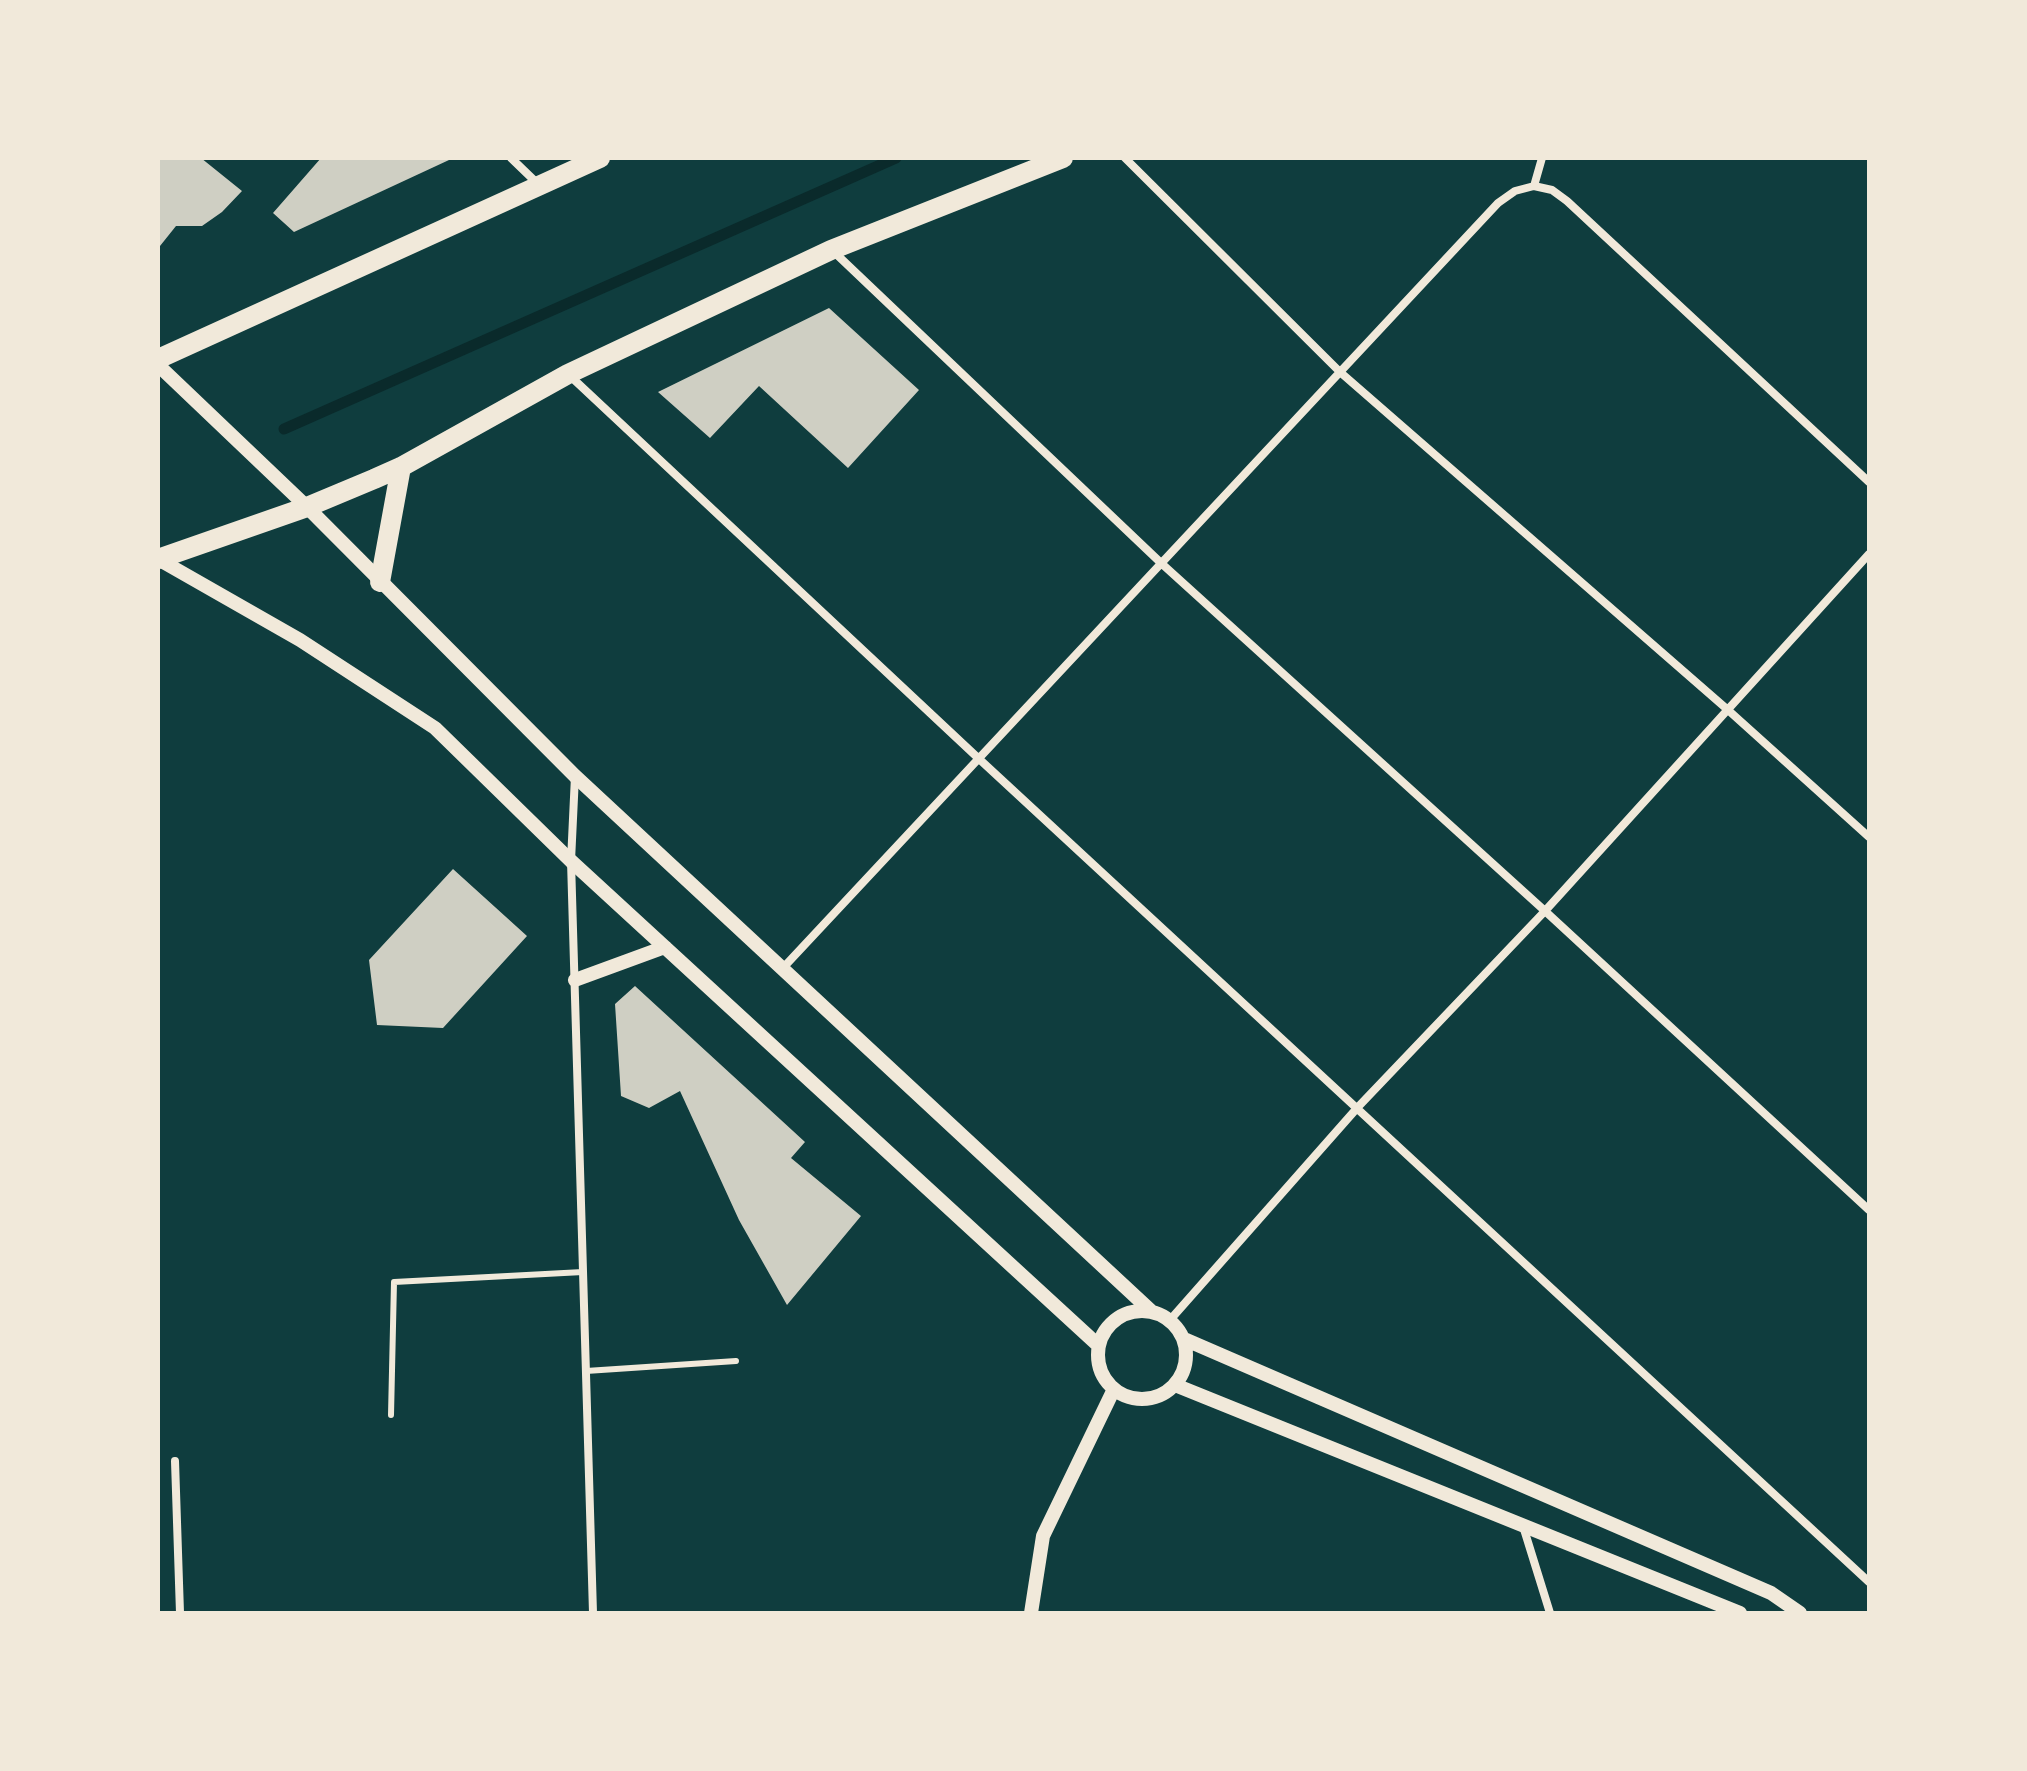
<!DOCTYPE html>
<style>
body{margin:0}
#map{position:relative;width:2027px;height:1771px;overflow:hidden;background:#0f3d3e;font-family:"Alegreya Sans",sans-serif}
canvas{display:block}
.frame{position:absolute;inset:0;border:160px solid #f1e9da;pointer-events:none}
</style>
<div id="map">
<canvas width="2027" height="1771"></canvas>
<div class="frame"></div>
</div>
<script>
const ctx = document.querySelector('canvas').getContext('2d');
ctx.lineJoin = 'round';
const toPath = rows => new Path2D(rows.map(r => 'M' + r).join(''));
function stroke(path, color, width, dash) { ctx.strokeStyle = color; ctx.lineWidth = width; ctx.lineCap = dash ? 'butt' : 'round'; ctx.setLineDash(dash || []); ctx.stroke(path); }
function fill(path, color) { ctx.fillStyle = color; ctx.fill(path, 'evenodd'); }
const stream = toPath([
 [284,429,896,158]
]);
const building = toPath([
 [158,158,201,158,242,191,222,212,202,226,176,226,160,246,158,244],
 [321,158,447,158,449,160,294,232,273,213],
 [829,308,919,390,848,468,759,386,710,438,658,392],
 [453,869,527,936,443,1028,377,1025,369,960],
 [635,986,805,1142,791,1158,861,1216,787,1305,739,1220,680,1091,649,1108,621,1096,615,1004]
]);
const service = toPath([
 [586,1371,736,1361],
 [391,1415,394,1282,583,1272]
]);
const minor = toPath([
 [511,158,539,185],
 [1125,158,1340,372,1728,710,1869,837],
 [1534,186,1542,158],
 [833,251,1161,563,1545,911,1869,1210],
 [568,374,977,757,1869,1582],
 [575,776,571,861,593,1613],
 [782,969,1498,203,1515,191,1534,186,1552,190,1567,201,1869,482],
 [1170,1320,1358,1107,1545,911,1869,554],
 [175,1461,180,1613],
 [1523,1526,1550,1613]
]);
const tertiary = toPath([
 [158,365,307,507,575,776,1151,1311],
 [158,559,300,640,435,728,571,861,1099,1346],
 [575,980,665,947],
 '1098 1355a44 44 0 1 1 88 0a44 44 0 1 1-88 0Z',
 [1184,1339,1771,1593,1800,1613],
 [1175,1385,1740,1613],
 [1031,1613,1043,1536,1114,1389]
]);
const primary = toPath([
 [158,359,600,158],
 [158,559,307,507,374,479,401,467,568,374,831,250,1063,158],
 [380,582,401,467]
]);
stroke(stream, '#0a2a2b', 11);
fill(building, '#cfcfc3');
stroke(service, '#f1e9da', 6);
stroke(minor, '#f1e9da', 8);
stroke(tertiary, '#f1e9da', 14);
stroke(primary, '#f1e9da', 20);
</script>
